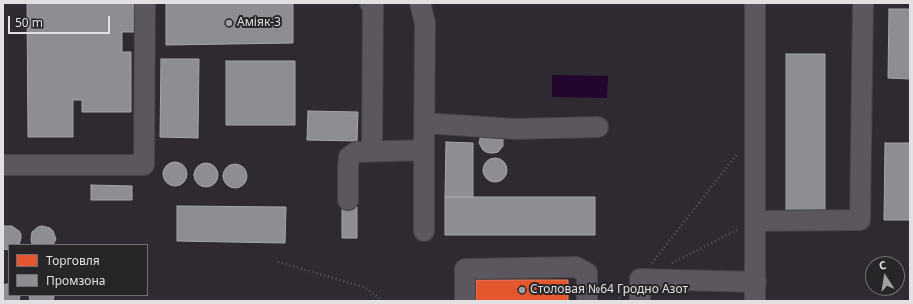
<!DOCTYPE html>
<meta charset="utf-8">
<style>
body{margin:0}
#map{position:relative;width:913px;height:304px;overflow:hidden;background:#272628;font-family:"Noto Sans",sans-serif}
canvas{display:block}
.frame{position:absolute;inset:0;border:4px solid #e2e0e3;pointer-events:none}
.legend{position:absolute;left:8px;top:244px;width:140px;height:52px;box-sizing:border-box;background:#282529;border:1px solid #727073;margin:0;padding:5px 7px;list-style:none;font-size:12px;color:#e2e0e3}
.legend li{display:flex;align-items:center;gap:8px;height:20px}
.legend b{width:20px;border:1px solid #727073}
.north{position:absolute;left:865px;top:256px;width:40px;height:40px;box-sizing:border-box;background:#282529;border:1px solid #727073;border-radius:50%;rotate:348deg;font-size:11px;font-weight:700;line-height:16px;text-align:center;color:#e2e0e3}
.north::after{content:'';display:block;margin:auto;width:14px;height:18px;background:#a19fa2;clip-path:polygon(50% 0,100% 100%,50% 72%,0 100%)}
.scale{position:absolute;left:8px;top:16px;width:102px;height:18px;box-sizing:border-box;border:2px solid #e2e0e3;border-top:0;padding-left:5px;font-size:12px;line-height:14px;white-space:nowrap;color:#e2e0e3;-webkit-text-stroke:3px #282529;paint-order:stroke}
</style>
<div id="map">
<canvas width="913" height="304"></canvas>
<div class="frame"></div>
<ul class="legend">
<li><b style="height:11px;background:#e4572e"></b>Торговля</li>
<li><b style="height:11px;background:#8d8d92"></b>Промзона</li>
</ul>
<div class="north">С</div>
<div class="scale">50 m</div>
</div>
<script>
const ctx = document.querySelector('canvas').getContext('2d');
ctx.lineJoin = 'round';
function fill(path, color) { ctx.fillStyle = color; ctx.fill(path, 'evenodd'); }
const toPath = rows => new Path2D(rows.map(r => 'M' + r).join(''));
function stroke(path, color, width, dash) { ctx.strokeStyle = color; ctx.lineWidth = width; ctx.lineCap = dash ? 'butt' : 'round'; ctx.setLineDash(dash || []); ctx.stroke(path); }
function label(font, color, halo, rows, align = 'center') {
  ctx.font = font + ' "Noto Sans",sans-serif'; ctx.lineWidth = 4; ctx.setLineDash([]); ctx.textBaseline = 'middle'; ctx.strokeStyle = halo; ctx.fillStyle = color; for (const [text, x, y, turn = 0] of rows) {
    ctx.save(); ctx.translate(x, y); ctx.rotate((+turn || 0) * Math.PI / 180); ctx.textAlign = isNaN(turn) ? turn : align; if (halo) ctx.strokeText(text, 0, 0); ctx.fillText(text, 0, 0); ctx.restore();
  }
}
const built = toPath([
 [3,3,910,3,910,301,3,301],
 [9,245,147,245,147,295,9,295],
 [873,264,897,264,897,288,873,288]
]);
const water = toPath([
 [552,75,608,76,607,98,552,97]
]);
const shops = toPath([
 [476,280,568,280,568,301,476,301,476,280]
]);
const industry = toPath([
 [27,3,140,3,140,32,122,32,122,52,131,52,131,112,82,112,82,100,73,100,73,137,28,137,27,3],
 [166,3,293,3,293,43,166,45,166,3],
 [889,9,910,9,910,79,888,78,889,9],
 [786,54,825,54,825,213,786,213,786,54],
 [161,59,199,59,198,138,160,137,161,59],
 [226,61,295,61,295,125,226,125,226,61],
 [308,111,358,112,357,141,307,140,308,111],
 [481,135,503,137,503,146,498,152,494,153,490,153,486,152,483,150,479,143,481,135],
 [446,142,473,143,473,197,445,197,446,142],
 [885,143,910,143,910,220,884,220,885,143],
 '483 170a12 12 0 1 1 24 0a12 12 0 1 1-24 0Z',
 '163 174a12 12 0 1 1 24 0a12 12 0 1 1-24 0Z',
 '194 175a12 12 0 1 1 24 0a12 12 0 1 1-24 0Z',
 '223 176a12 12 0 1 1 24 0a12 12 0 1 1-24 0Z',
 [91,185,132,186,132,200,91,200,91,185],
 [445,197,595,197,595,235,445,235,445,197],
 [177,206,286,207,285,243,177,241,177,206],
 [342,207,357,207,357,238,342,238,342,207],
 [4,226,12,226,19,231,21,234,21,238,19,245,9,245,9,250,3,249,3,227,4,226],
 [42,226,50,228,53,231,56,239,53,245,33,245,32,244,31,240,32,232,38,227,42,226],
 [7,284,9,284,9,295,20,295,19,301,3,301,3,285,7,284],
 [29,295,54,295,54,297,53,301,30,301,29,295]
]);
const path = toPath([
 [278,262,364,287,383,301],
 [652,263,738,153],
 [672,263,739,229],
 [616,301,623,295]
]);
const minor = toPath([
 [370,3,373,6,372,151],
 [755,3,755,301],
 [424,123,515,129,598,127],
 [3,165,144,165,145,3],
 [348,200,348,167,349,157,356,152,424,150,425,23,420,3],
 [756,221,860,220,863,3],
 [424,231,424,150],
 [465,301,465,269,576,267,587,273,587,301],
 [640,301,640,279,756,282]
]);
const markers = [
 [229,23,4,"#a19fa2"],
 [522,290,4,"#a19fa2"]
];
const poiNames = [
 ["Аміяк-3",237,23],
 ["Столовая №64 Гродно Азот",530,290]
];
fill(built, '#2f2932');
fill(water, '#22062d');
fill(shops, '#e4572e');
stroke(shops, '#e38064', 1);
fill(industry, '#8d8d92');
stroke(industry, '#a6a6aa', 1);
stroke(minor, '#454446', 22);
stroke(path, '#5e5c60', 2.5, [1, 3]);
stroke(minor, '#5c565e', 20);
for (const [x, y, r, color] of markers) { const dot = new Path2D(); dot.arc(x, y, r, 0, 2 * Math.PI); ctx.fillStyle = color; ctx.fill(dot); stroke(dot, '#282529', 1.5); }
label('12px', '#e2e0e3', '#282529', poiNames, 'left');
</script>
